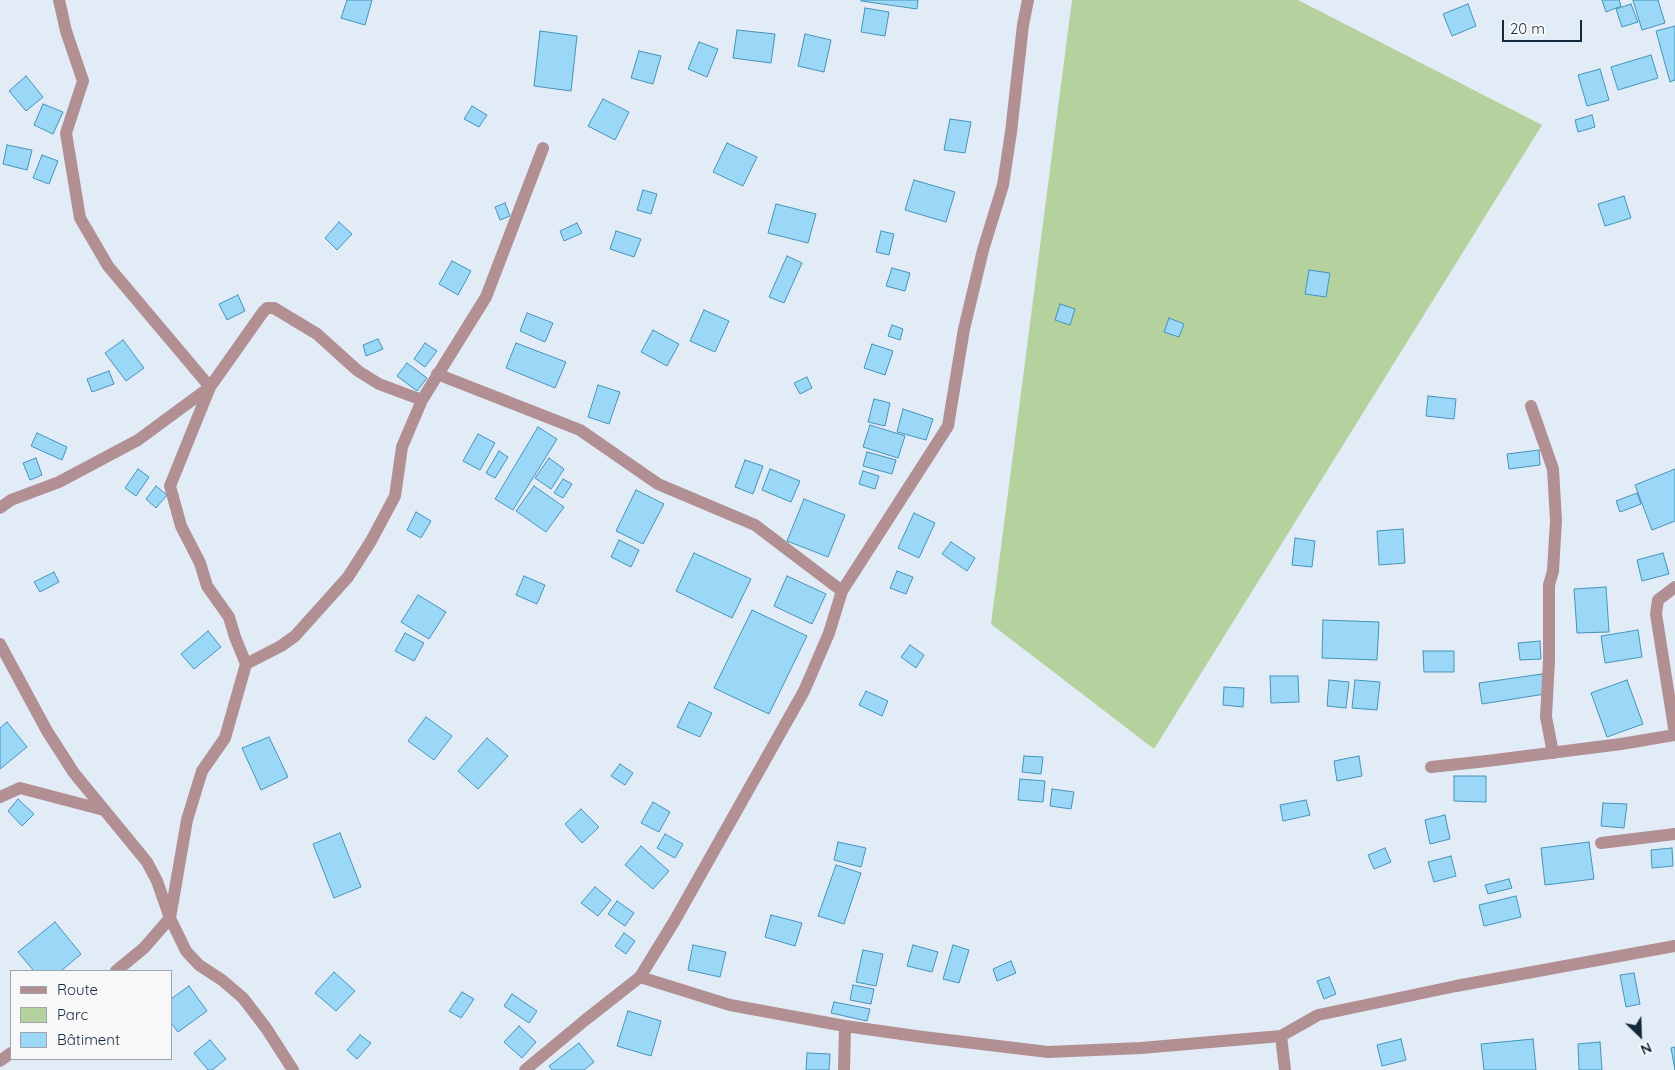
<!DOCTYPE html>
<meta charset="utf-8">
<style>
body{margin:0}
#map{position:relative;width:1675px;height:1070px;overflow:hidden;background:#e2ecf7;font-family:Quicksand,sans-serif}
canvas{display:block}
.legend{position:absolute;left:10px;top:970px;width:162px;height:90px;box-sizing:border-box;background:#f8f8f8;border:1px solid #9da5ad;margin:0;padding:6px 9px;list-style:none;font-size:15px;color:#15283d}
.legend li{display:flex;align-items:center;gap:10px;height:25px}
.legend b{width:25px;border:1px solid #9da5ad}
.north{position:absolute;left:1615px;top:1010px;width:50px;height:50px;-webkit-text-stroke:4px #f8f8f8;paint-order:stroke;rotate:156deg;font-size:14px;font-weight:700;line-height:20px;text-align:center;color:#15283d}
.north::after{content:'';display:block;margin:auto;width:18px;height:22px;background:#15283d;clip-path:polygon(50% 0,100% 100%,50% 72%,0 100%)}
.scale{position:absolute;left:1502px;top:20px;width:80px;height:22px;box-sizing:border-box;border:2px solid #15283d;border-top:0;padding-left:6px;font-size:15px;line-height:18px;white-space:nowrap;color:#15283d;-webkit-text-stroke:4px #f8f8f8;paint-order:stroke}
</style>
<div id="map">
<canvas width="1675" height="1070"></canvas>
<ul class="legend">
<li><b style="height:6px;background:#b28f92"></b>Route</li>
<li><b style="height:14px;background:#b4d19e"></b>Parc</li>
<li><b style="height:14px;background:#9bd7f7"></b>Bâtiment</li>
</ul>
<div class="north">N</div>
<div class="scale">20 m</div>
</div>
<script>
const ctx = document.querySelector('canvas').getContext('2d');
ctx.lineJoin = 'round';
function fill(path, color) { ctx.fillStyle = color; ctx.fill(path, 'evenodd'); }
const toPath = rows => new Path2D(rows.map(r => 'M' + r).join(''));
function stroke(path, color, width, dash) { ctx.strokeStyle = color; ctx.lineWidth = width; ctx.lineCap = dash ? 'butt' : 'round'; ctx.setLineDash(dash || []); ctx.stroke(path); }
const green = toPath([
 [1072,0,1298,0,1542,125,1154,749,991,624]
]);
const building = toPath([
 [347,0,372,0,365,25,341,18,347,0],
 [861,0,918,0,917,9,861,1,861,0],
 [1602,0,1619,0,1621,6,1606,12,1602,0],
 [1633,0,1658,0,1665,23,1642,30,1633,0],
 [1468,4,1476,26,1452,36,1443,14,1468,4],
 [1631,4,1638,22,1622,27,1616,9,1631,4],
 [865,8,889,12,885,36,861,32,865,8],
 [1675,26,1675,80,1670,82,1656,31,1675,26],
 [737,30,775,34,771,63,733,58,737,30],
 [540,31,577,36,571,91,534,86,540,31],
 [805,34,831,40,824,72,798,66,805,34],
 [699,42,718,49,707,77,688,69,699,42],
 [639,51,661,56,653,84,631,78,639,51],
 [1651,55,1658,78,1618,90,1611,67,1651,55],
 [1600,69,1609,100,1587,106,1578,75,1600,69],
 [26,76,43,97,26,111,9,91,26,76],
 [603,99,629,112,615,140,588,126,603,99],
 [43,104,63,112,53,134,34,125,43,104],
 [472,106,487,115,479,127,464,119,472,106],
 [1592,115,1595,127,1578,132,1575,120,1592,115],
 [950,119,971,122,965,153,944,150,950,119],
 [727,143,757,157,743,186,713,172,727,143],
 [7,145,32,150,27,170,3,164,7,145],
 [42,155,58,161,49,184,33,178,42,155],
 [914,180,955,192,946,222,905,210,914,180],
 [643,190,657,194,651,214,637,210,643,190],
 [1624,196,1631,218,1605,226,1598,204,1624,196],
 [505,203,510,216,500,220,495,207,505,203],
 [776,204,816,214,808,243,768,233,776,204],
 [339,222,352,234,337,250,325,238,339,222],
 [577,223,582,233,564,241,560,231,577,223],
 [616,231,641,239,634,257,610,249,616,231],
 [881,231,894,234,889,255,876,252,881,231],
 [787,256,802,263,784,303,769,297,787,256],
 [452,261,471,271,458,295,439,284,452,261],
 [892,268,910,273,905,291,886,286,892,268],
 [1309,270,1330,273,1326,297,1305,294,1309,270],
 [238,295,245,311,227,320,219,304,238,295],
 [1060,304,1075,309,1070,325,1055,320,1060,304],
 [704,310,729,321,715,352,690,341,704,310],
 [527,313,553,323,545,342,520,331,527,313],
 [1169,318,1184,324,1179,337,1164,332,1169,318],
 [892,325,903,329,900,340,888,336,892,325],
 [653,330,679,344,667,366,641,352,653,330],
 [378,339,383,349,366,356,363,345,378,339],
 [123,340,144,368,126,381,105,353,123,340],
 [425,343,437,351,425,367,414,359,425,343],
 [516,343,566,362,555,388,506,368,516,343],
 [872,344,893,351,885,375,864,368,872,344],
 [407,363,427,378,417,391,397,376,407,363],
 [109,371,114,384,92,392,87,379,109,371],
 [807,377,812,388,800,394,794,383,807,377],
 [598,385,620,392,609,424,588,417,598,385],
 [1428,396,1456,399,1454,419,1426,416,1428,396],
 [874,399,890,403,885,426,868,422,874,399],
 [903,409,933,419,926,440,897,432,903,409],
 [870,425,905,436,898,458,863,447,870,425],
 [538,427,557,439,513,510,495,499,538,427],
 [37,433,67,447,62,460,31,446,37,433],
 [478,434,495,443,480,470,463,461,478,434],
 [1539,450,1540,465,1509,469,1507,454,1539,450],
 [499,451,508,457,495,478,486,473,499,451],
 [867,452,896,460,892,474,863,466,867,452],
 [36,458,42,475,30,480,23,463,36,458],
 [549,458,564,469,551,489,535,478,549,458],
 [745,460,763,466,753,494,735,487,745,460],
 [138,469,149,477,136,496,125,488,138,469],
 [770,469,800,481,791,502,762,490,770,469],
 [1675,469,1675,521,1652,530,1635,485,1675,469],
 [863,471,879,476,875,489,859,484,863,471],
 [563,479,572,484,563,498,554,493,563,479],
 [156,486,167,495,156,508,146,499,156,486],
 [534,486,564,507,546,532,516,511,534,486],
 [636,490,664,504,643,544,616,531,636,490],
 [1637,493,1641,504,1620,512,1616,501,1637,493],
 [804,499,845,515,828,557,787,541,804,499],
 [416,512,431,521,421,538,407,530,416,512],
 [914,513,935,523,919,558,898,548,914,513],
 [1403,529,1405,563,1379,565,1377,531,1403,529],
 [1295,538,1315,541,1312,567,1292,565,1295,538],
 [619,540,639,550,631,567,611,557,619,540],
 [951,542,975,558,967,571,942,554,951,542],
 [694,553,751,579,732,618,676,591,694,553],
 [1663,553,1669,574,1642,581,1637,560,1663,553],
 [897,571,913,577,906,594,890,588,897,571],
 [54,572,59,582,40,592,34,582,54,572],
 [524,576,545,585,537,604,516,595,524,576],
 [787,576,826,594,812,624,774,606,787,576],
 [1606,587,1609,632,1577,633,1574,589,1606,587],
 [418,595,446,612,429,639,401,622,418,595],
 [752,610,807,636,769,714,714,688,752,610],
 [1323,620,1379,622,1377,660,1322,658,1323,620],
 [1638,630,1642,657,1605,663,1601,636,1638,630],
 [208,631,221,647,194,669,181,654,208,631],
 [405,633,424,643,414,661,395,651,405,633],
 [1540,641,1541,659,1520,660,1518,643,1540,641],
 [910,645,924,655,916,668,901,657,910,645],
 [1423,651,1454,651,1454,672,1424,672,1423,651],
 [1542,674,1545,694,1482,704,1479,683,1542,674],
 [1270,676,1298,676,1299,702,1271,703,1270,676],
 [1329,680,1349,682,1346,708,1327,706,1329,680],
 [1355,680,1380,682,1377,710,1352,708,1355,680],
 [1627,680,1643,724,1607,737,1591,693,1627,680],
 [1224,687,1244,688,1243,707,1223,705,1224,687],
 [866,691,888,701,882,716,859,705,866,691],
 [689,702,712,713,700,737,677,727,689,702],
 [426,717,452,736,434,760,408,741,426,717],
 [7,722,27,747,0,769,0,728,7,722],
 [269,737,288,777,261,790,242,748,269,737],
 [487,738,508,756,478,789,458,771,487,738],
 [1024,756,1043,757,1041,774,1022,772,1024,756],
 [1359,756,1362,776,1337,781,1334,761,1359,756],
 [620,764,633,773,625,785,611,776,620,764],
 [1454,776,1486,776,1486,802,1454,801,1454,776],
 [1020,779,1045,781,1043,802,1018,800,1020,779],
 [1052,789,1074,792,1071,809,1050,806,1052,789],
 [18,799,34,814,22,826,8,811,18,799],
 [1306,800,1310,815,1283,821,1280,805,1306,800],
 [653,802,670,812,659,832,641,823,653,802],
 [1603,803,1627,804,1624,828,1601,826,1603,803],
 [581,809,599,827,582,843,565,824,581,809],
 [1445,815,1450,839,1430,844,1425,820,1445,815],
 [340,833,361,887,334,898,313,844,340,833],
 [665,834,683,844,675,858,657,848,665,834],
 [838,842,866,848,861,867,834,860,838,842],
 [1589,842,1594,879,1545,885,1541,848,1589,842],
 [641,846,669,871,653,889,625,865,641,846],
 [1385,848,1391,862,1374,869,1368,855,1385,848],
 [1672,848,1673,866,1652,868,1651,850,1672,848],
 [1451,856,1456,876,1434,882,1428,862,1451,856],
 [836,865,861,873,844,924,818,916,836,865],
 [1509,879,1512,888,1488,894,1485,885,1509,879],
 [595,887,611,900,598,916,581,903,595,887],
 [1516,896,1521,917,1484,926,1479,905,1516,896],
 [617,901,634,913,625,926,608,914,617,901],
 [771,915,802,923,795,946,765,937,771,915],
 [55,922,81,954,61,971,34,971,18,952,55,922],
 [624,933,635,941,626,954,615,946,624,933],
 [693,945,726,952,720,977,688,970,693,945],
 [913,945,938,952,932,972,907,966,913,945],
 [953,945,969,950,959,983,943,979,953,945],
 [863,950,883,954,876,986,856,982,863,950],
 [1011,961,1016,973,997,981,993,969,1011,961],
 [334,972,355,991,336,1011,315,993,334,972],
 [1634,973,1640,1004,1626,1007,1620,975,1634,973],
 [1329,977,1336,994,1324,999,1317,981,1329,977],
 [853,985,874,989,871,1004,850,1000,853,985],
 [189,986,207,1011,178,1032,171,1023,171,999,189,986],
 [462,992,474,999,461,1018,449,1011,462,992],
 [512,994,537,1011,529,1023,504,1006,512,994],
 [834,1002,870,1009,867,1021,831,1013,834,1002],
 [628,1011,661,1021,651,1056,617,1046,628,1011],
 [519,1026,536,1042,522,1058,504,1042,519,1026],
 [360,1035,371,1043,357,1059,347,1050,360,1035],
 [1401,1039,1406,1060,1382,1066,1377,1045,1401,1039],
 [1533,1039,1536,1070,1484,1070,1481,1044,1533,1039],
 [210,1040,226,1059,212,1070,208,1070,194,1053,210,1040],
 [1600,1042,1602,1070,1579,1070,1578,1044,1600,1042],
 [579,1043,594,1062,584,1070,552,1070,549,1066,579,1043],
 [1675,1047,1675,1070,1671,1048,1675,1047],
 [807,1053,830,1054,829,1070,806,1070,807,1053]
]);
const street = toPath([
 [59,0,66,31,83,81,66,133,80,218,108,266,210,387],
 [437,374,580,430,658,484,755,525,842,591],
 [1531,406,1553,469,1556,521,1553,571,1549,585,1549,660,1546,717,1553,753],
 [0,508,11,500,59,482,138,440,210,387],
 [1675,587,1658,600,1656,614,1675,734],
 [0,644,47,731,74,773,147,862,157,881,170,918,186,951,199,965,222,980,243,998,266,1028,293,1070],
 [246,664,281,646,295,636,348,577,371,541,395,496,402,447,422,400,486,297,543,148],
 [1431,767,1487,761,1621,744,1675,735],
 [0,797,20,788,104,810],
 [1601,843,1675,834],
 [116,971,144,948,170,918,187,820,202,771,225,738,246,664,235,637,229,617,207,586,200,563,181,526,170,486,210,387,263,312,267,308,274,308,317,334,358,371,379,384,422,400],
 [640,977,730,1005,845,1026,923,1037,1048,1052,1141,1048,1281,1036,1318,1015,1456,986,1675,946],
 [1281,1036,1285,1070],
 [0,1061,11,1053],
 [525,1070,584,1021,640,977,675,920,804,691,829,633,842,591,948,426,964,329,983,250,1003,185,1011,132,1023,25,1028,0],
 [844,1070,845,1026]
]);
fill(green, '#b4d19e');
fill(building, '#9bd7f7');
stroke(building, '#4693b9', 1);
stroke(street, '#b28f92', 12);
</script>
